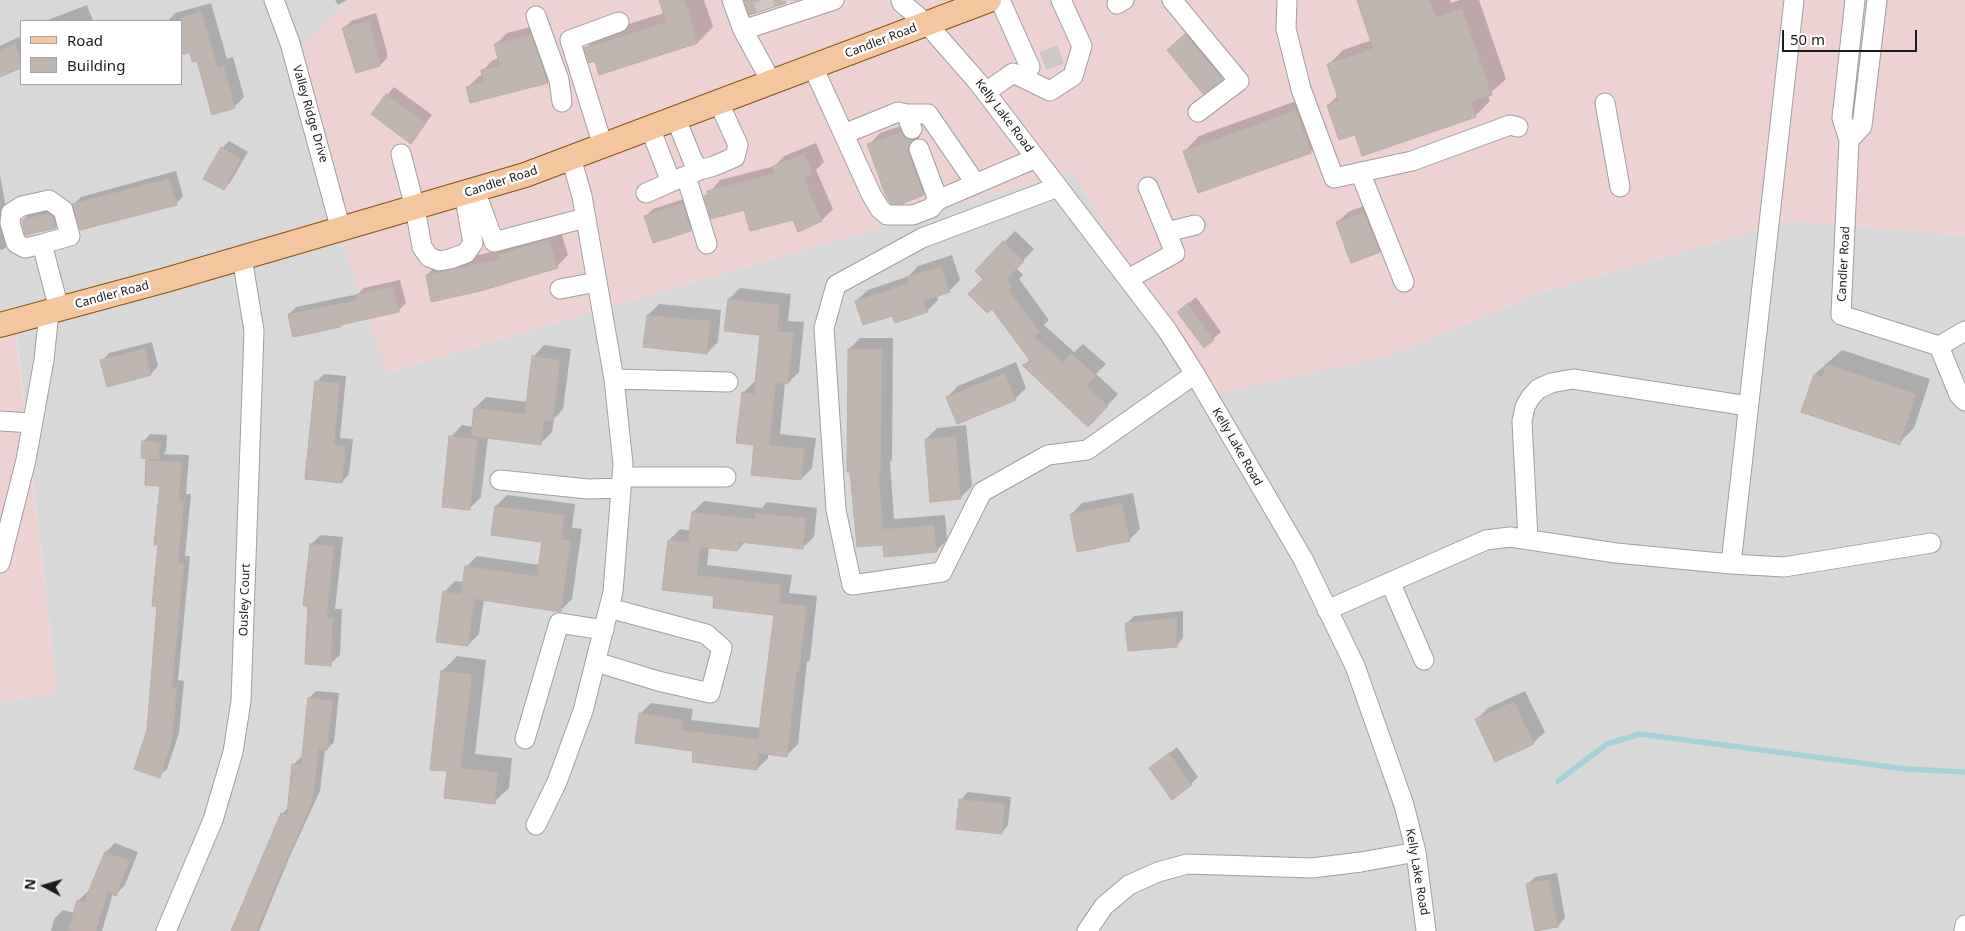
<!DOCTYPE html>
<style>
body{margin:0}
#map{position:relative;width:1965px;height:931px;overflow:hidden;background:#ece7e1;font-family:"Noto Sans",sans-serif}
canvas{display:block}
.legend{position:absolute;left:20px;top:20px;width:162px;height:65px;box-sizing:border-box;background:#fff;border:1px solid #a4a4a4;margin:0;padding:6px 9px;list-style:none;font-size:15px;color:#1b1b1b}
.legend li{display:flex;align-items:center;gap:10px;height:25px}
.legend b{width:25px;border:1px solid #a4a4a4}
.north{position:absolute;left:20px;top:861px;width:50px;height:50px;-webkit-text-stroke:4px #fff;paint-order:stroke;rotate:276deg;font-size:14px;font-weight:700;line-height:20px;text-align:center;color:#1b1b1b}
.north::after{content:'';display:block;margin:auto;width:18px;height:22px;background:#1b1b1b;clip-path:polygon(50% 0,100% 100%,50% 72%,0 100%)}
.scale{position:absolute;left:1782px;top:30px;width:135px;height:22px;box-sizing:border-box;border:2px solid #1b1b1b;border-top:0;padding-left:6px;font-size:15px;line-height:18px;white-space:nowrap;color:#1b1b1b;-webkit-text-stroke:4px #fff;paint-order:stroke}
</style>
<div id="map">
<canvas width="1965" height="931"></canvas>
<ul class="legend">
<li><b style="height:6px;background:#f5c69d"></b>Road</li>
<li><b style="height:14px;background:#c0b6b1"></b>Building</li>
</ul>
<div class="north">N</div>
<div class="scale">50 m</div>
</div>
<script>
const ctx = document.querySelector('canvas').getContext('2d');
ctx.lineJoin = 'round';
function fill(path, color) { ctx.fillStyle = color; ctx.fill(path, 'evenodd'); }
const toPath = rows => new Path2D(rows.map(r => 'M' + r).join(''));
function stroke(path, color, width, dash) { ctx.strokeStyle = color; ctx.lineWidth = width; ctx.lineCap = dash ? 'butt' : 'round'; ctx.setLineDash(dash || []); ctx.stroke(path); }
function label(font, color, halo, rows, align = 'center') {
  ctx.font = font + ' "Noto Sans",sans-serif'; ctx.lineWidth = 5; ctx.setLineDash([]); ctx.textBaseline = 'middle'; ctx.strokeStyle = halo; ctx.fillStyle = color; for (const [text, x, y, turn = 0] of rows) {
    ctx.save(); ctx.translate(x, y); ctx.rotate((+turn || 0) * Math.PI / 180); ctx.textAlign = isNaN(turn) ? turn : align; if (halo) ctx.strokeText(text, 0, 0); ctx.fillText(text, 0, 0); ctx.restore();
  }
}
const residential = toPath([
 [0,0,350,0,303,44,387,373,1072,171,1385,357,1546,291,1791,221,1965,236,1965,931,0,931,0,702,57,693,14,310,0,313],
 [21,21,181,21,181,84,21,84]
]);
const commercial = toPath([
 [350,0,1965,0,1965,236,1791,221,1546,291,1385,357,1203,397,1072,171,387,373,341,238,303,44],
 [13,309,57,693,0,702,0,313]
]);
const shadow = toPath([
 [335,0,347,0,338,5],
 [660,0,704,0,713,27,698,42,600,73,595,60,586,48,600,33,664,13],
 [1358,0,1450,0,1451,3,1460,0,1479,0,1506,79,1488,95,1490,101,1475,116,1355,133,1328,105,1338,95,1328,65,1343,50,1372,40],
 [211,3,227,59,233,57,244,97,234,107,198,59,181,21,168,21,175,13],
 [87,5,93,21,45,21],
 [376,13,387,52,387,58,380,65,344,28,351,21],
 [542,24,559,71,547,82,468,87,479,76,483,75,482,71,493,60,499,58,496,44,507,33],
 [1197,24,1233,67,1222,78,1179,39],
 [21,36,21,66,0,76,0,46],
 [394,87,432,115,411,142,387,95],
 [1310,96,1325,137,1310,152,1185,151,1199,136],
 [913,122,917,127,923,129,919,134,919,141,935,183,924,194,869,145,880,133],
 [229,141,248,152,231,181,224,189,222,148],
 [816,143,824,162,816,170,833,209,822,220,794,218,745,209,706,197,720,180,775,166,784,156],
 [176,171,183,196,176,204,74,204,81,197],
 [0,175,12,241,4,249,0,250],
 [690,197,698,222,690,230,646,216,653,209],
 [1375,202,1390,240,1379,251,1337,223,1348,212],
 [56,206,63,220,56,227,27,235,23,222,24,219,32,212],
 [560,229,568,255,557,266,427,275,438,264,505,249,510,244],
 [1015,231,1034,249,1016,268,1023,275,1019,279,1049,320,1044,325,1074,352,1083,344,1106,364,1096,374,1118,394,1099,415,1024,365,1031,359,985,279,976,271],
 [952,255,960,280,949,291,937,296,938,300,927,311,893,314,856,301,868,290,909,276,918,266],
 [400,280,406,303,398,311,343,323,340,326,289,314,296,307,358,294,364,288],
 [740,288,791,294,788,321,804,322,799,372,788,383,785,383,780,434,816,438,812,468,801,479,756,444,743,393,754,382,756,382,761,334,729,299],
 [1196,297,1221,332,1204,346,1179,312],
 [659,304,721,310,718,342,707,353,648,315],
 [860,338,893,338,892,460,890,462,894,519,945,515,947,540,936,551,884,543,849,349],
 [152,342,158,366,151,374,108,385,102,361,109,353],
 [544,345,571,349,563,409,554,419,552,432,541,443,488,437,481,497,470,508,451,437,462,425,473,427,475,408,486,397,528,402,533,357],
 [1842,350,1930,379,1914,428,1899,443,1815,374],
 [1016,362,1026,388,1015,399,947,397,958,386],
 [324,374,346,376,340,438,353,439,349,474,342,482,317,381],
 [966,425,972,486,960,498,926,439,937,428],
 [150,434,167,435,166,451,163,454,189,455,186,494,191,494,185,556,190,556,178,680,184,681,179,733,167,769,159,776,148,730,159,605,161,485,148,461,151,458,143,442],
 [1133,493,1140,529,1129,540,1071,514,1082,503],
 [507,495,575,504,572,528,582,529,572,599,561,610,484,599,479,634,468,645,444,592,455,581,464,582,466,567,477,556,540,565,543,541,496,506],
 [704,501,762,508,767,502,817,508,814,537,803,547,746,541,738,550,709,547,707,565,792,575,789,593,817,596,810,660,807,662,798,744,787,755,768,753,768,758,757,769,695,750,640,714,651,703,693,709,691,720,761,728,775,614,716,595,663,589,669,540,680,529,691,531,693,512],
 [321,535,343,537,335,609,342,609,340,655,330,664,311,544],
 [1183,611,1183,638,1176,646,1127,623,1134,616],
 [457,656,486,660,475,754,512,758,509,788,494,802,449,770,442,671],
 [316,691,339,693,334,742,327,749,325,749,320,791,289,858,259,931,231,931,282,814,289,807,293,765,301,757,303,758,309,698],
 [1525,691,1545,732,1533,743,1477,719,1488,708],
 [1177,747,1198,777,1191,784,1151,768],
 [968,792,1011,797,1008,825,1001,833,961,800],
 [115,843,138,852,125,885,116,894,113,893,102,931,51,931,54,919,63,910,75,913,78,901,87,892,89,892,106,852],
 [1557,873,1565,918,1558,926,1528,884,1535,877]
]);
const stream = toPath([
 [1558,781,1607,744,1640,734,1906,769,1965,772]
]);
const building = toPath([
 [659,0,685,0,698,43,599,75,595,61,589,63,584,48,666,22,659,0],
 [744,0,786,0,786,3,749,15,744,0],
 [1357,0,1430,0,1436,17,1462,8,1492,95,1471,102,1476,117,1362,156,1355,135,1339,140,1327,105,1339,101,1327,64,1373,48,1357,0],
 [201,11,218,68,224,66,235,108,212,115,197,61,192,62,190,52,181,55,181,18,201,11],
 [369,20,380,60,380,66,356,73,342,28,369,20],
 [531,34,548,83,470,103,466,87,483,82,481,70,500,65,494,44,531,34],
 [1185,34,1223,79,1203,94,1167,50,1185,34],
 [15,43,21,58,21,68,0,77,0,50,15,43],
 [386,94,426,123,411,144,371,114,386,94],
 [1296,110,1311,153,1198,193,1183,151,1296,110],
 [901,132,905,138,913,140,908,147,908,152,924,195,901,204,891,204,886,196,867,144,901,132],
 [221,147,241,159,224,190,203,179,221,147],
 [804,153,813,174,804,178,822,221,798,232,793,220,750,231,744,210,711,219,704,196,708,195,707,191,774,173,771,167,804,153],
 [169,178,177,205,80,230,72,204,169,178],
 [683,203,691,231,653,243,644,216,683,203],
 [1364,212,1380,252,1351,263,1336,222,1364,212],
 [48,213,53,217,56,228,25,235,22,220,48,213],
 [549,239,558,268,480,291,431,302,426,275,499,259,498,255,549,239],
 [1003,241,1024,261,1007,279,1013,286,1009,291,1040,332,1034,336,1063,362,1071,353,1096,376,1087,386,1108,406,1088,427,1022,365,1031,362,992,309,987,313,968,294,983,279,975,271,1003,241],
 [941,266,950,292,924,301,928,312,895,323,892,316,863,325,855,301,908,283,906,277,941,266],
 [393,286,399,312,340,325,340,327,293,337,288,314,357,300,356,295,393,286],
 [728,299,780,305,777,331,794,333,788,384,776,383,769,445,805,449,801,480,751,475,754,445,736,443,742,392,754,394,760,335,724,331,728,299],
 [1188,303,1214,340,1204,348,1177,312,1188,303],
 [647,315,710,321,707,354,643,347,647,315],
 [145,348,151,375,107,387,100,360,145,348],
 [848,349,882,349,881,472,879,472,883,529,934,525,937,552,884,557,883,545,857,547,850,472,847,472,848,349],
 [532,356,560,360,553,422,544,420,541,445,471,436,474,408,525,414,532,356],
 [1826,364,1916,394,1900,445,1801,412,1814,374,1822,377,1826,364],
 [1005,373,1016,400,957,424,946,397,1005,373],
 [315,381,340,383,334,445,346,446,342,483,305,479,315,381],
 [449,436,478,439,470,510,442,507,449,436],
 [956,436,961,499,930,502,925,439,956,436],
 [142,441,160,442,159,460,141,458,142,441],
 [146,460,182,462,179,501,184,501,178,563,184,563,172,687,177,688,172,741,160,778,134,769,147,730,157,606,152,606,158,545,154,545,160,486,145,485,146,460],
 [1122,503,1130,541,1077,552,1070,514,1122,503],
 [495,506,565,515,561,539,571,540,561,612,475,599,468,646,436,642,443,591,461,594,465,566,537,576,542,542,491,535,495,506],
 [692,512,755,519,755,513,806,518,803,549,739,542,738,551,700,547,697,575,781,585,779,603,807,606,799,672,797,671,787,757,759,753,757,770,692,762,693,751,635,743,639,713,683,720,681,730,758,739,774,615,713,608,714,596,662,590,668,540,688,542,692,512],
 [310,544,334,546,327,618,333,618,331,666,305,664,308,606,303,606,310,544],
 [1176,618,1177,647,1128,651,1125,623,1176,618],
 [441,671,472,674,461,768,498,772,495,804,444,798,447,771,430,770,441,671],
 [308,698,333,700,327,750,319,749,313,800,256,931,231,931,281,813,287,815,292,764,301,765,308,698],
 [1514,701,1534,744,1495,762,1475,719,1514,701],
 [1169,753,1192,785,1172,800,1149,768,1169,753],
 [959,799,1005,804,1002,834,956,829,959,799],
 [105,852,130,861,116,896,108,892,96,931,68,931,77,900,84,902,105,852],
 [1549,879,1558,927,1535,931,1526,884,1549,879]
]);
const minorTunnel = toPath([
 [763,0,766,9],
 [791,0,791,1],
 [1043,61,1062,54]
]);
const minor = toPath([
 [274,0,290,43,341,230],
 [732,0,743,30,772,83],
 [901,0,902,3,927,24,977,81,1167,330,1195,374,1303,559,1355,666,1404,805,1416,852,1426,931],
 [1000,0,1030,67],
 [1172,0,1239,81,1198,112],
 [1287,0,1286,29,1301,89,1334,178,1412,161,1510,125,1518,127],
 [1855,0,1842,118,1849,140,1841,315,1939,346,1959,395,1965,401],
 [1117,4,1124,0],
 [536,16,559,80,562,102],
 [743,30,834,0],
 [813,67,871,194,880,209,887,215,913,215,931,208,938,200,1036,158],
 [986,92,1013,73,1050,91,1073,76,1082,46,1061,0],
 [1605,103,1620,187],
 [906,114,928,114,976,184],
 [676,119,693,161,700,170,714,166,735,157,738,145,719,103],
 [650,128,671,182,700,170],
 [844,134,898,112,906,114,912,129],
 [1849,140,1862,126,1877,0],
 [603,146,570,40,619,22],
 [919,149,938,200],
 [401,154,415,208,422,247,429,257,439,261,450,259,466,253,473,243,464,193],
 [1360,172,1404,282],
 [686,176,707,244],
 [1058,187,922,238,836,285,824,328,836,510,852,585,942,572,982,492,1048,455,1087,450,1195,374],
 [475,190,494,242,585,218],
 [646,193,671,182],
 [1167,232,1195,225],
 [42,244,25,248,16,243,10,223,11,213,22,206,49,200,63,210,70,236,42,244,59,309],
 [1128,279,1175,253,1148,187],
 [560,289,597,282],
 [1939,346,1965,331],
 [614,379,728,382],
 [0,421,32,423],
 [622,477,726,477],
 [500,480,588,489,621,488],
 [1528,539,1522,421,1525,407,1530,398,1538,389,1551,383,1573,379,1748,406],
 [0,563,26,460,44,360,49,312],
 [1731,564,1784,567,1931,543],
 [1390,582,1424,660],
 [1327,610,1486,540,1510,537,1616,553,1731,564,1794,0],
 [596,662,658,681,710,693,722,648,706,634,609,608],
 [525,739,559,623,604,630],
 [536,825,557,782,583,711,613,592,623,464,614,379,582,196,571,158],
 [166,931,213,820,233,752,241,701,254,331,242,257],
 [1087,931,1104,906,1129,885,1158,872,1187,864,1312,868,1361,862,1416,852],
 [1964,931,1965,925]
]);
const major = toPath([
 [0,325,166,280,525,175,989,0]
]);
const streetNames = [
 ["Candler Road",881,41,-21],
 ["Valley Ridge Drive",310,114,74],
 ["Kelly Lake Road",1004,116,53],
 ["Candler Road",501,182,-18],
 ["Candler Road",1844,264,-87],
 ["Candler Road",112,295,-15],
 ["Kelly Lake Road",1237,447,60],
 ["Ousley Court",245,600,-88],
 ["Kelly Lake Road",1417,872,80]
];
fill(residential, '#d9d8d8');
fill(commercial, '#edd1d3');
fill(shadow, '#0003');
stroke(stream, '#a4d1d8', 5.5);
fill(building, '#c0b6b1');
stroke(building, '#bdada5', 1);
stroke(minorTunnel, '#cdc8c3', 19, [19, 9]);
stroke(minor, '#9f9f9f', 21);
stroke(major, '#895109', 26);
stroke(minor, '#fff', 19);
stroke(major, '#f5c69d', 24);
label('12px', '#1b1b1b', '#fff', streetNames);
</script>
